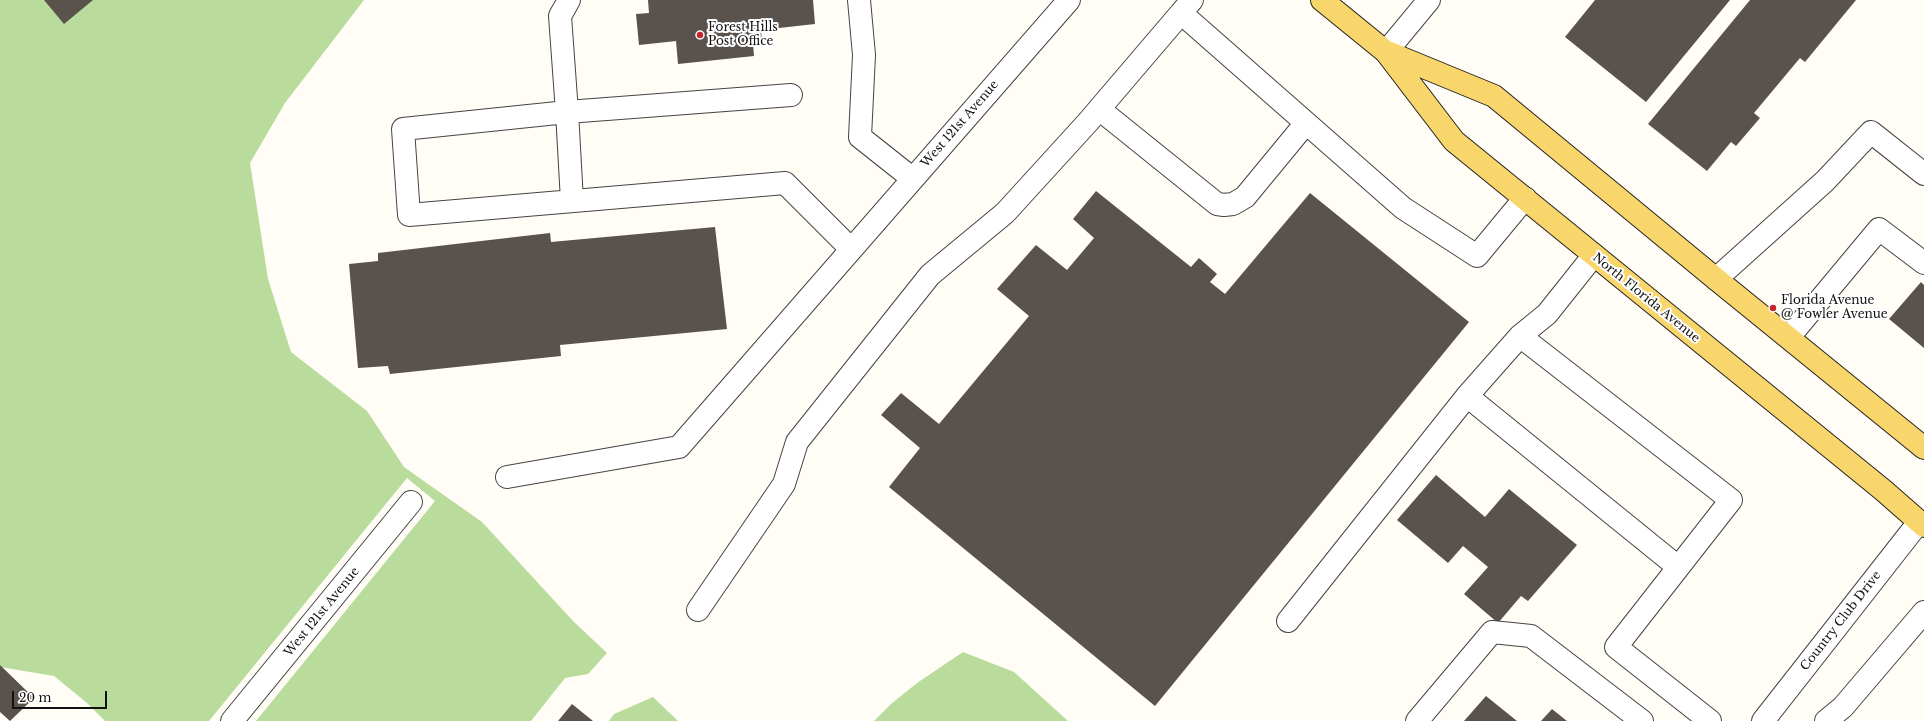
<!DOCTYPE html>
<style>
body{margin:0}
#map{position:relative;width:1924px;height:721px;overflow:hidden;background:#fffdf5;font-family:"Libre Baskerville",serif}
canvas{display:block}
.scale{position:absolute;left:12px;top:691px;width:95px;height:18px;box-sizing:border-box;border:2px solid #111;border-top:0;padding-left:5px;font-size:12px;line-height:14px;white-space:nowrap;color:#111;-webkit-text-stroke:3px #fff;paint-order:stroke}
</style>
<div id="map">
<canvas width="1924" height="721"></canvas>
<div class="scale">20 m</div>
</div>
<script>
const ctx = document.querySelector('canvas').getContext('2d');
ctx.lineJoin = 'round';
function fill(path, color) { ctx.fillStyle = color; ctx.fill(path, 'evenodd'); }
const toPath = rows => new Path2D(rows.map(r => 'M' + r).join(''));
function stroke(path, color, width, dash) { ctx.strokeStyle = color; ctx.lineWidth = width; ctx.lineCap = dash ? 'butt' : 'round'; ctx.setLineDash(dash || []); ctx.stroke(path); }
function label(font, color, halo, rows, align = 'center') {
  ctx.font = font + ' "Libre Baskerville",serif'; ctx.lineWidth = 4; ctx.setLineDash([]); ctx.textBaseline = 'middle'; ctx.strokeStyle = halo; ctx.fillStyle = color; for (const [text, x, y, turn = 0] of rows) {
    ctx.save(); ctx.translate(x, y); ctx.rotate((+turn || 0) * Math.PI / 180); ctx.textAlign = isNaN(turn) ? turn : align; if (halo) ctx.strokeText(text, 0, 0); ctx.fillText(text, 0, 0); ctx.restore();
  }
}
const forest = toPath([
 [0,0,364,0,285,103,250,163,268,279,291,352,367,411,404,467,482,522,573,621,607,653,588,674,565,678,531,721,256,721,435,501,407,478,209,721,105,721,87,703,54,676,0,667],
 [963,652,1014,672,1068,721,874,721,891,704,917,683],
 [653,697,678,721,609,721,614,714]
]);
const building = toPath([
 [44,0,93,0,64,24],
 [648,0,813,0,815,24,761,30,762,42,753,44,754,56,678,64,676,41,639,45,636,14,649,13],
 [1595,0,1730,0,1646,102,1565,37],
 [1750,0,1856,0,1805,62,1800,58,1754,113,1760,118,1736,146,1731,142,1707,171,1648,124],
 [1096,191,1191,267,1199,258,1217,274,1210,282,1225,294,1310,193,1469,322,1155,706,889,487,920,448,881,415,901,393,939,424,1029,316,997,289,1036,245,1067,270,1094,238,1073,219],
 [715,227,727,329,560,345,561,356,390,374,388,366,358,368,349,264,378,261,378,253,550,233,551,242],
 [1921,282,1924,285,1924,348,1889,319],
 [1436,475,1485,517,1509,489,1577,545,1528,601,1521,596,1498,623,1464,594,1488,567,1463,546,1448,563,1397,520],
 [0,665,34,698,10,721,0,712],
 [1486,696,1517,721,1464,721],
 [572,704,593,721,558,721],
 [1552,709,1567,721,1541,721]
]);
const minor = toPath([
 [569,0,560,16,567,112,403,129,409,215,785,183,851,249],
 [859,0,864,55,860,137,913,179],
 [1192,0,1181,13,1403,208,1477,256,1525,198],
 [1386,52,1429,0],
 [1099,109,1217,204,1224,205,1233,204,1245,197,1306,123],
 [572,201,567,112,791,95],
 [1716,279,1825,181,1871,132,1924,174],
 [1520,336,1731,500,1616,647,1710,721],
 [1789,337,1879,229,1924,263],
 [1467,396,1678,567],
 [507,477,679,447,1069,0],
 [698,610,784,484,797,442,930,275,1005,213,1088,122,1181,13],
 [1288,621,1467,396,1520,336,1547,314,1594,255],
 [232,721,411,502],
 [1417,721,1492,632,1531,636,1642,721],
 [1763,721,1919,522],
 [1826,721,1843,707,1924,612]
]);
const major = toPath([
 [1322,0,1386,52,1454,141,1883,490,1924,526],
 [1387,52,1494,96,1716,279,1924,448]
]);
const markers = [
 [700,35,4,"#c4262e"],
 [1773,308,4,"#c4262e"]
];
const poiNames = [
 ["Forest Hills",708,28],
 ["Post Office",708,42],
 ["Florida Avenue",1781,301],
 ["@ Fowler Avenue",1781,315]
];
const streetNames = [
 ["West 121st Avenue",960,124,-49],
 ["North Florida Avenue",1646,298,39],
 ["West 121st Avenue",322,612,-51],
 ["Country Club Drive",1841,621,-52]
];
fill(forest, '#b9dc9c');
fill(building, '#5a524d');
stroke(minor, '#444', 24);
stroke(major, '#222', 24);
stroke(minor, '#fff', 22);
stroke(major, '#f9d66b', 22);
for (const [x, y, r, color] of markers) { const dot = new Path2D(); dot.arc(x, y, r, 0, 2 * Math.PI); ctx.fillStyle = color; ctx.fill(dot); stroke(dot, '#fff', 1.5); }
label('12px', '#111', '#fff', poiNames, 'left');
label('12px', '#111', '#fff', streetNames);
</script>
